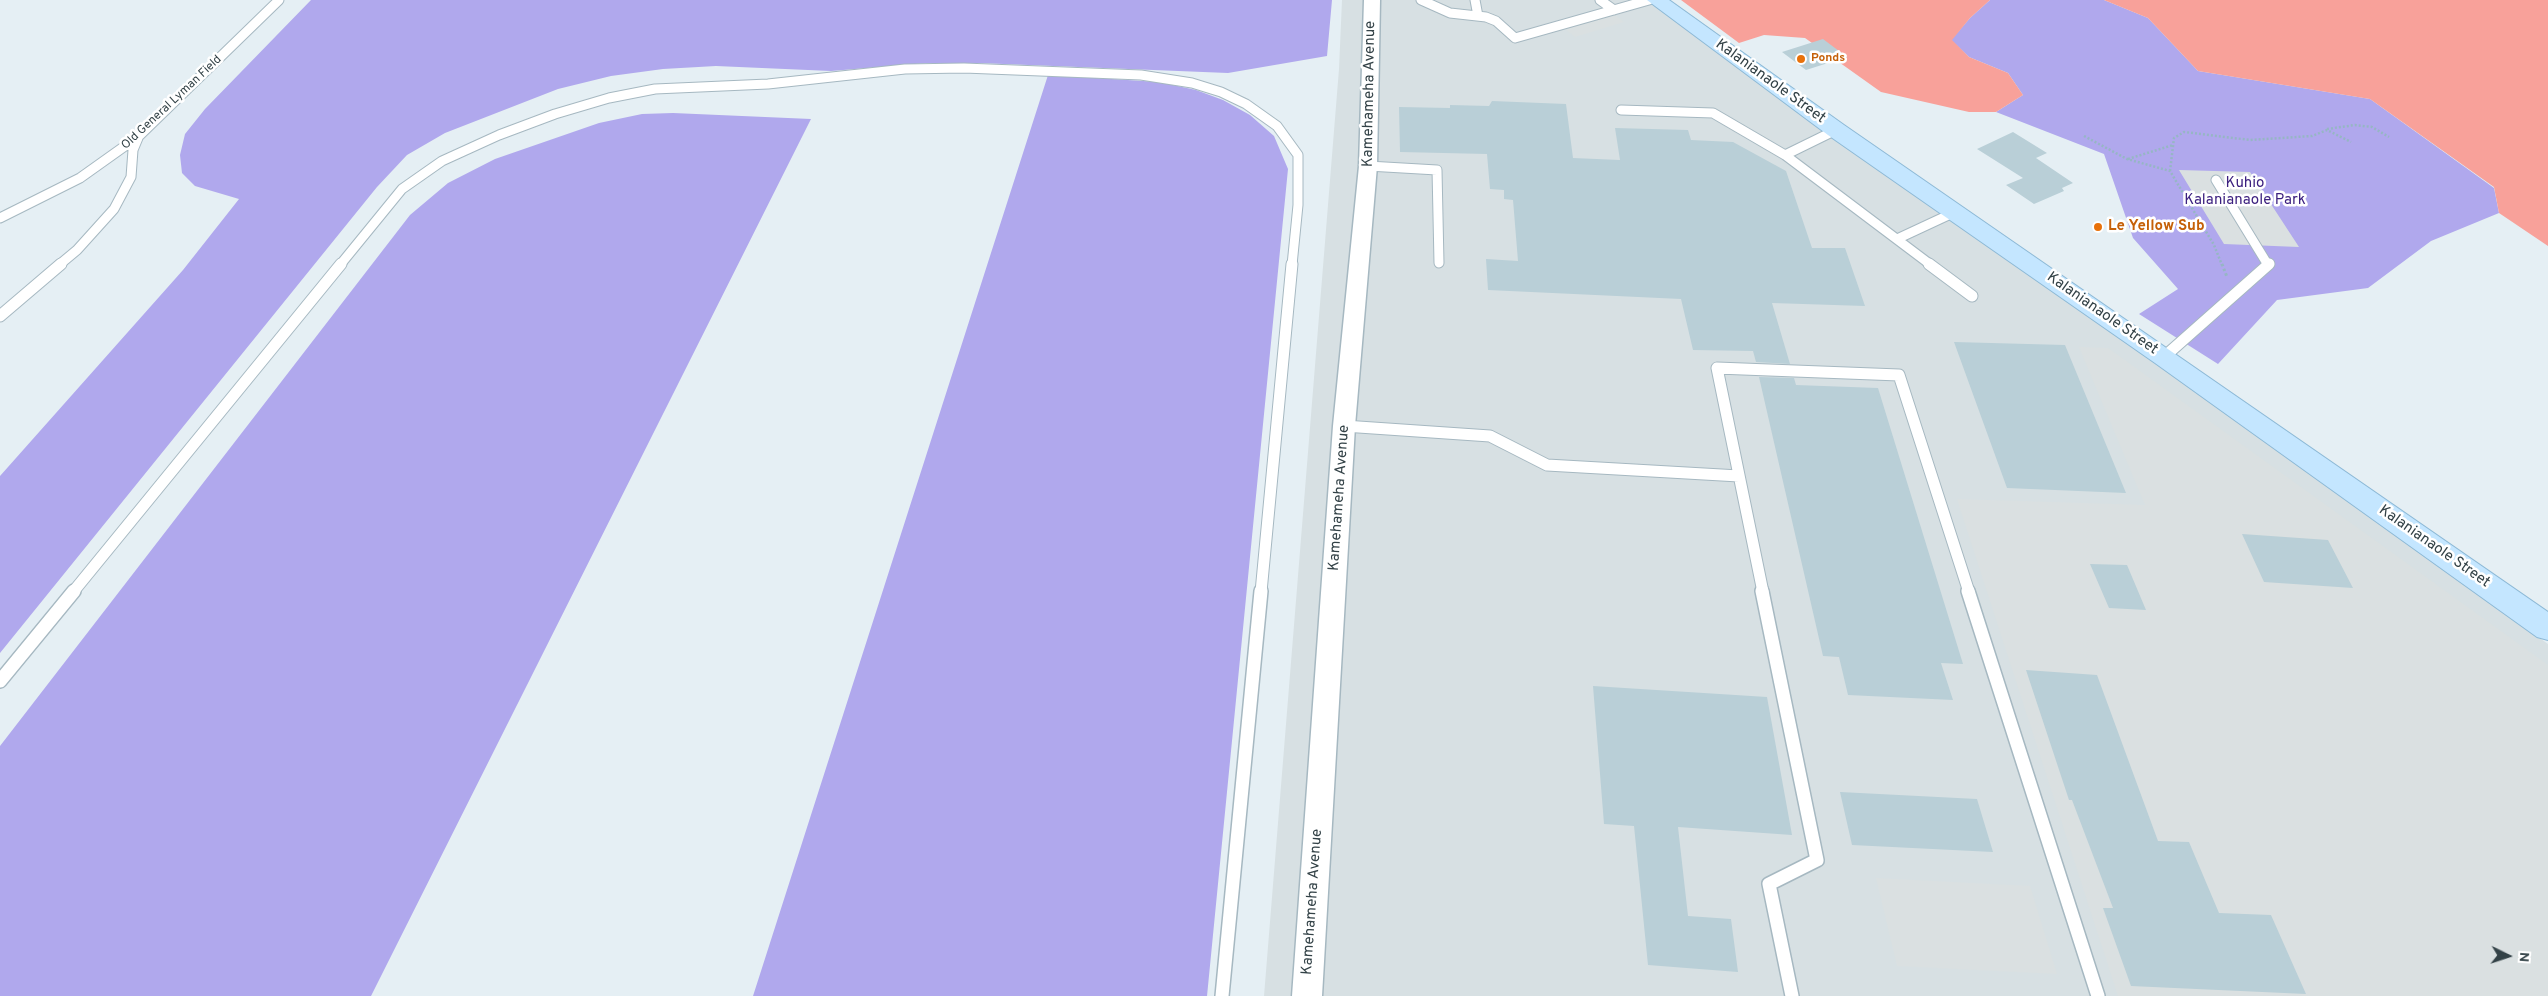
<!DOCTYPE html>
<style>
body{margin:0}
#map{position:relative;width:2548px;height:996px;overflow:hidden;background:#e5eff4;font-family:Overpass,sans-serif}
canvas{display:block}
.north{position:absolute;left:2483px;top:931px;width:50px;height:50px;-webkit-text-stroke:4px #fff;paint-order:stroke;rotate:94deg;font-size:14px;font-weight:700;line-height:20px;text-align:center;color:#334247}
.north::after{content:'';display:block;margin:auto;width:18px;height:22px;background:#334247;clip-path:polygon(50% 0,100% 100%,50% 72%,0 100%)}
</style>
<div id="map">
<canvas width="2548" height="996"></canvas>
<div class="north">N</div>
</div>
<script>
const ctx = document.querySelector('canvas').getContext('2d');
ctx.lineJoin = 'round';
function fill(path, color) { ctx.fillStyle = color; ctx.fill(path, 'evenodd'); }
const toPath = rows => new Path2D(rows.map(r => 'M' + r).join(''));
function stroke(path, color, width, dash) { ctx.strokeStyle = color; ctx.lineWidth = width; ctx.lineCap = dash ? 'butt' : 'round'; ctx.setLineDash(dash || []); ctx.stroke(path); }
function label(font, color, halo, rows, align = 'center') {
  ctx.font = font + ' Overpass,sans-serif'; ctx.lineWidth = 5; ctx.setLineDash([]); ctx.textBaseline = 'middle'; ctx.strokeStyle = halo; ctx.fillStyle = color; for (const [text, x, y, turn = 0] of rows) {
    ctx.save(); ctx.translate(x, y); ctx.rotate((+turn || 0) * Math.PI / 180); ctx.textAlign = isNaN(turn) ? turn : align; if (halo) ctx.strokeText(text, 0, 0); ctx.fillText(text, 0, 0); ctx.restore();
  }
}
const industrial = toPath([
 [1342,0,1646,0,2548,644,2548,996,1264,996,1339,69]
]);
const green = toPath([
 [311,0,1332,0,1327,56,1228,73,979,63,927,63,831,71,716,66,663,69,611,76,558,89,445,133,407,155,377,187,0,653,0,476,183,270,239,199,195,186,182,173,180,155,185,134,205,109],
 [1990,0,2104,0,2148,18,2198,71,2370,99,2494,188,2499,213,2431,241,2368,288,2277,300,2218,364,2139,314,2178,289,2133,238,2104,154,1996,112,2023,95,2008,73,1969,57,1951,40,1970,18],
 [1048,75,1159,82,1196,90,1223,100,1250,115,1274,136,1288,169,1207,996,753,996],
 [673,113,811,119,371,996,0,996,0,746,410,215,448,183,495,159,599,123,642,114]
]);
const parking = toPath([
 [1615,15,1624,22,1575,37,1565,29],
 [2179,170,2250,172,2299,247,2224,244],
 [2079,347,2108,348,2548,665,2548,996,2118,996,1957,499,2145,505],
 [1876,878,2030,886,2057,974,1897,966]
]);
const water = toPath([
 [1681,0,1990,0,1970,18,1952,40,1969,57,2008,73,2023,95,1996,112,1969,112,1881,92,1805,38,1764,35,1739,43],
 [2104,0,2548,0,2548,246,2499,213,2494,187,2370,99,2198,71,2148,18]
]);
const building = toPath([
 [1823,39,1847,57,1806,70,1782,52],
 [1492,101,1566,104,1573,158,1620,160,1615,128,1688,130,1691,140,1733,142,1786,171,1812,248,1845,248,1865,306,1772,303,1790,364,1756,362,1753,351,1693,350,1681,299,1488,290,1486,259,1518,261,1513,200,1504,199,1504,190,1490,189,1487,154,1400,152,1399,107,1450,108,1450,105,1489,106],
 [2013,132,2047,153,2036,158,2073,183,2062,188,2064,191,2034,204,2006,185,2023,178,1977,149],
 [1954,342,2065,345,2126,493,2007,488],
 [1759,377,1794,378,1796,385,1878,388,1963,664,1941,663,1953,700,1848,695,1839,657,1823,656],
 [2242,534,2328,540,2353,588,2264,582],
 [2090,564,2127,565,2146,610,2109,608],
 [2026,670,2097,675,2158,841,2189,842,2219,913,2271,915,2306,994,2131,986,2103,908,2113,908,2072,800,2069,800],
 [1593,686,1767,697,1792,835,1678,827,1688,916,1731,919,1738,972,1648,965,1634,826,1604,824],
 [1840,792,1977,799,1993,852,1852,845]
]);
const pathFar1 = toPath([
 [2327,129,2355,125,2372,127,2389,137],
 [2084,136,2127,159,2170,171,2214,245,2222,265],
 [2128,159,2173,145],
 [2170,171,2174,138,2184,132,2250,140,2312,136,2327,130,2351,142]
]);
const path = toPath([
 [2222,264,2227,277]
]);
const laneFar2 = toPath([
 [1421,0,1450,13,1486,17,1496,21,1515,38,1649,0],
 [1475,0,1478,16],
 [1600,0,1614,10],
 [1621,110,1713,113,1785,155,1931,265],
 [1785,155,1836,130],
 [1368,166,1437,170,1439,263],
 [2216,180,2268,265],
 [0,218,80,178,139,136,279,0],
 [1897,239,1955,212],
 [59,265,77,250,114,209,131,177,133,150,138,138],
 [340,265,402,189,442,161,499,135,555,114,609,98,655,89,768,84,905,69,964,68,1141,75,1192,83,1221,92,1246,104,1277,126,1298,155,1298,205,1292,265]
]);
const laneFar1 = toPath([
 [1929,264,1972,296],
 [0,316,61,264],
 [2164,357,2269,264],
 [1344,426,1490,436,1547,465,1739,476],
 [73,592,341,264],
 [1261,592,1292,264],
 [1763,592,1717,368,1899,375,1969,592]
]);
const lane = toPath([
 [1762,591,1817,860,1769,884,1792,996],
 [1968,591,2098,996],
 [0,681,74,591],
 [1222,996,1261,591]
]);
const street = toPath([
 [1364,0,1380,0,1377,166,1355,426,1322,996,1292,996,1333,426,1359,166,1364,0]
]);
const secondary = toPath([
 [1647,0,1669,0,1844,125,2548,612,2548,640,2537,637,2155,363,1828,135,1647,0]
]);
const markers = [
 [1801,59,5,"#e8710a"],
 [2098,227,5,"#e8710a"]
];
const farFoodnames = [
 ["Ponds",1811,59]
];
const farStreetnames = [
 ["Old General Lyman Field",172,103,-43]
];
const streetNames = [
 ["Kalanianaole Street",1770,82,36],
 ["Kamehameha Avenue",1370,94,-89],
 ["Kalanianaole Street",2102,314,35],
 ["Kamehameha Avenue",1340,498,-86],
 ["Kalanianaole Street",2434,547,35],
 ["Kamehameha Avenue",1313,902,-86]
];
const parkNames = [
 ["Kuhio",2245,184],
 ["Kalanianaole Park",2245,201]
];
const foodNames = [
 ["Le Yellow Sub",2108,227]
];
fill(industrial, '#d7e0e3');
fill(green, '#b0a8ed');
fill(parking, '#dae0e1');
fill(water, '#f8a19a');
fill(building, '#b9cfd7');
stroke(laneFar2, '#a6b8c1', 11);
stroke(laneFar1, '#a6b8c1', 13);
stroke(lane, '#a6b8c1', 16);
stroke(street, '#a6b8c1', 3);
stroke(secondary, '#8db9d6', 2);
stroke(pathFar1, '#96b6c4', 2.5, [2, 2]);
stroke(path, '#96b6c4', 3, [2.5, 2.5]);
stroke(laneFar2, '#fff', 9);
stroke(laneFar1, '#fff', 11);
stroke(lane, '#fff', 13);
fill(street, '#fff');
fill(secondary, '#c4e6ff');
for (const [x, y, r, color] of markers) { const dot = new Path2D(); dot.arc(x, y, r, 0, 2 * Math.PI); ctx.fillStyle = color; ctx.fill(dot); stroke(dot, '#fff', 2); }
label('bold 12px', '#c56008', '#fff', farFoodnames, 'left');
label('12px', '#334247', '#fff', farStreetnames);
label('15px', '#334247', '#fff', streetNames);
label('15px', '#3c207f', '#fff', parkNames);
label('bold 15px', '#c56008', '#fff', foodNames, 'left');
</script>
